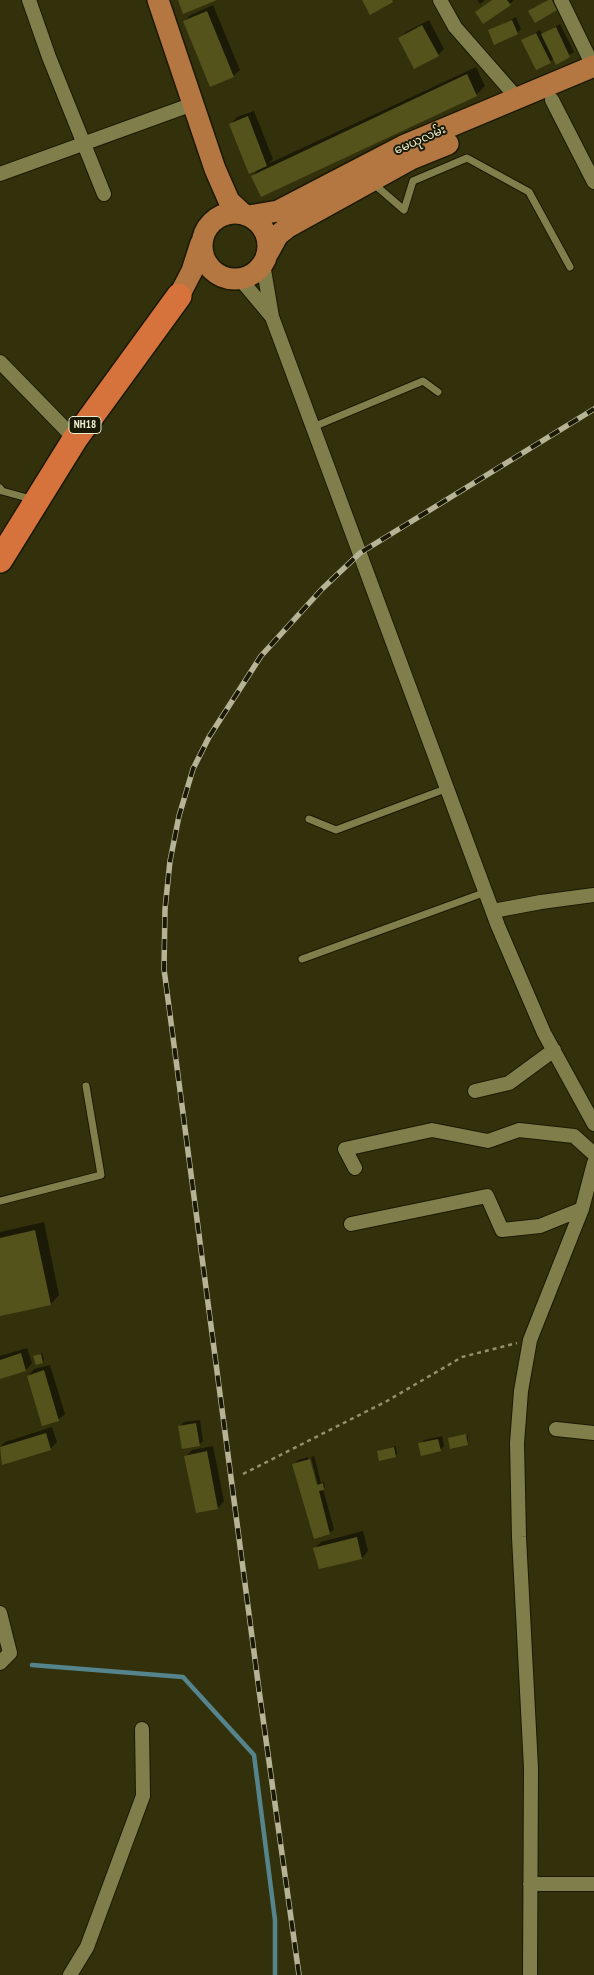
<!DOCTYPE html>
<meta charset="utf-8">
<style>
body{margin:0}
canvas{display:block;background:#33310b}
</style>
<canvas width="594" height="1975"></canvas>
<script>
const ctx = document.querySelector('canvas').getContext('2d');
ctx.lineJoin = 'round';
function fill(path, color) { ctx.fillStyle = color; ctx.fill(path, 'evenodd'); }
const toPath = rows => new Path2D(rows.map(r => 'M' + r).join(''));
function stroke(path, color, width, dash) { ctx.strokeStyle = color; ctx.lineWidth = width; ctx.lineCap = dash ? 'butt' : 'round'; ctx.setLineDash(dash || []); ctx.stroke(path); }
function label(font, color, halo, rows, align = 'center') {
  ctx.font = font + ' "PT Sans Narrow","Noto Sans Myanmar",sans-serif'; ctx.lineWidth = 4; ctx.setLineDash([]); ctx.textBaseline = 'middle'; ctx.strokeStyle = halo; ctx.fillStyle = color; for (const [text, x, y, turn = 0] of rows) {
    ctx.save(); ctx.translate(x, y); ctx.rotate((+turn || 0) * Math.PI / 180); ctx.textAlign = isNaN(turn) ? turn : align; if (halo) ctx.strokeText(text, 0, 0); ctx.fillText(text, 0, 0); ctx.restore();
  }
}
const shadow = toPath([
 [477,0,485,0,480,4],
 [492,0,514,0,510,4,476,12],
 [547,0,558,0,561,5,557,9,530,12],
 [213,5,240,70,233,76,184,21,191,15],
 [516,17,521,29,517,33,490,31],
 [429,20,444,49,438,55,399,39,406,32],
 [560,24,574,52,556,63,554,58,550,62,523,40,540,30,543,35],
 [476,67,485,86,476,95,252,176,261,167,231,124,237,117,254,111,273,159,268,164],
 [44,1222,59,1295,51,1304,0,1315,0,1232],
 [27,1348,32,1363,26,1370,0,1378,0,1356],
 [42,1353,44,1360,43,1362,34,1357],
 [50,1365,65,1414,58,1420,28,1376,34,1369],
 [200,1420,203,1441,199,1445,179,1427,184,1422],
 [52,1427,57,1442,50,1449,3,1463,0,1447,5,1442],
 [468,1435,468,1444,449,1439],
 [442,1436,444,1446,440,1450,420,1444,424,1440],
 [213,1446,224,1501,218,1508,197,1512,186,1456,192,1450],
 [396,1446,397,1454,396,1456,378,1451],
 [314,1456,321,1483,324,1482,325,1487,323,1489,334,1529,330,1533,294,1465,298,1460,308,1457,316,1487,318,1485,311,1457],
 [363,1531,368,1551,362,1558,320,1568,315,1548,321,1542]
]);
const stream = toPath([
 [32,1665,183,1677,254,1755,275,1920,275,1975]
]);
const building = toPath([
 [178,0,217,0,183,14],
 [362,0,392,0,393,2,370,15],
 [492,0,507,0,511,5,483,24,475,12],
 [548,0,552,0,557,10,535,23,528,11],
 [207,11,234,77,210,87,183,21],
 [512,20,518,34,494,45,488,30],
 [422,25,439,56,414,69,398,38],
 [556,27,570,57,556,65,541,34],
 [536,33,551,63,536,70,521,40],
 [467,74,477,96,261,197,251,176],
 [248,116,267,166,249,174,229,124],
 [35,1230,51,1305,0,1316,0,1238],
 [21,1353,26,1371,0,1379,0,1360],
 [41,1354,43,1363,36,1365,33,1356],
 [44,1370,59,1421,42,1426,27,1376],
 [196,1423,200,1446,182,1449,178,1426],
 [46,1433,51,1450,2,1465,0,1447],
 [466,1434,468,1445,450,1449,448,1438],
 [438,1439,441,1451,421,1456,418,1443],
 [394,1447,396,1457,379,1461,377,1451],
 [207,1451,218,1509,196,1513,184,1456],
 [310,1459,317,1485,323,1483,324,1490,319,1491,330,1534,314,1539,292,1464],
 [357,1537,362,1559,319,1569,313,1548]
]);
const path = toPath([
 [243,1474,387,1401,462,1357,517,1343]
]);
const lane = toPath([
 [374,184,404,210,413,181,467,158,529,192,570,267],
 [313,427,423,381,438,392],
 [0,488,2,491,31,499],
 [309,819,336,830,448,788],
 [302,959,486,892],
 [0,1201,101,1175,86,1086]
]);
const street = toPath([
 [29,0,49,57,104,194],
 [440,0,455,27,518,99],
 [561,0,593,66],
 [552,100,594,182],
 [0,174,193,104],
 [241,280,272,317,263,264],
 [272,317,498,926,544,1033,594,1124],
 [0,362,75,439],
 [493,911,541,902,594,895],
 [475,1091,509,1083,554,1050],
 [355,1168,345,1149,432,1130,488,1141,519,1130,574,1136,594,1154],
 [351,1224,487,1196,502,1230,540,1226,582,1209],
 [556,1429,594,1433],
 [0,1613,10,1653,0,1663],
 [530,1884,594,1884],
 [70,1975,87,1947,143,1796,142,1729],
 [530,1975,531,1768,519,1537,517,1443,521,1391,530,1340,582,1209,594,1163]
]);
const primary = toPath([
 [158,0,215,169,229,201,243,214],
 '202 246a33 33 0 1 1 66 0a33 33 0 1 1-66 0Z',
 [249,216,278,211,403,146,594,66],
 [268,253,278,235,288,227,411,159,448,144],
 [179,296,192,271,201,243]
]);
const highway = toPath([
 [0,560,75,439,179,296]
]);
const rail = toPath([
 [299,1975,259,1690,164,969,165,909,170,861,179,816,193,769,209,737,261,656,322,589,360,553,594,409]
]);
const shields = [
 [85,425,32]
];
const shieldNames = [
 ["NH18",85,425]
];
const streetNames = [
 ["မေယုလမ်း",420,140,-24]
];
fill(shadow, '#0007');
stroke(stream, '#55848d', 4.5);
fill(building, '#55531c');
stroke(lane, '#1a1901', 9);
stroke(street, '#1a1901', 16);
stroke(primary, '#1a1901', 24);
stroke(highway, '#1a1901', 28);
stroke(path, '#91906f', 2.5, [4, 4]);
stroke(lane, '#807f4c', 7);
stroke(street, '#807f4c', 14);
stroke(primary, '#b47742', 21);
stroke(highway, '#d6723b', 25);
stroke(rail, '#b5b496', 5.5);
stroke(rail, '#191905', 4, [11]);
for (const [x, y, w] of shields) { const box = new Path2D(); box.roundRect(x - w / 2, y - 8.5, w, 17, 4); ctx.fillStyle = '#191905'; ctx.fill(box); stroke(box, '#ececd1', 1); }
label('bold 11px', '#ececd1', null, shieldNames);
label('12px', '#ececd1', '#191905', streetNames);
</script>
